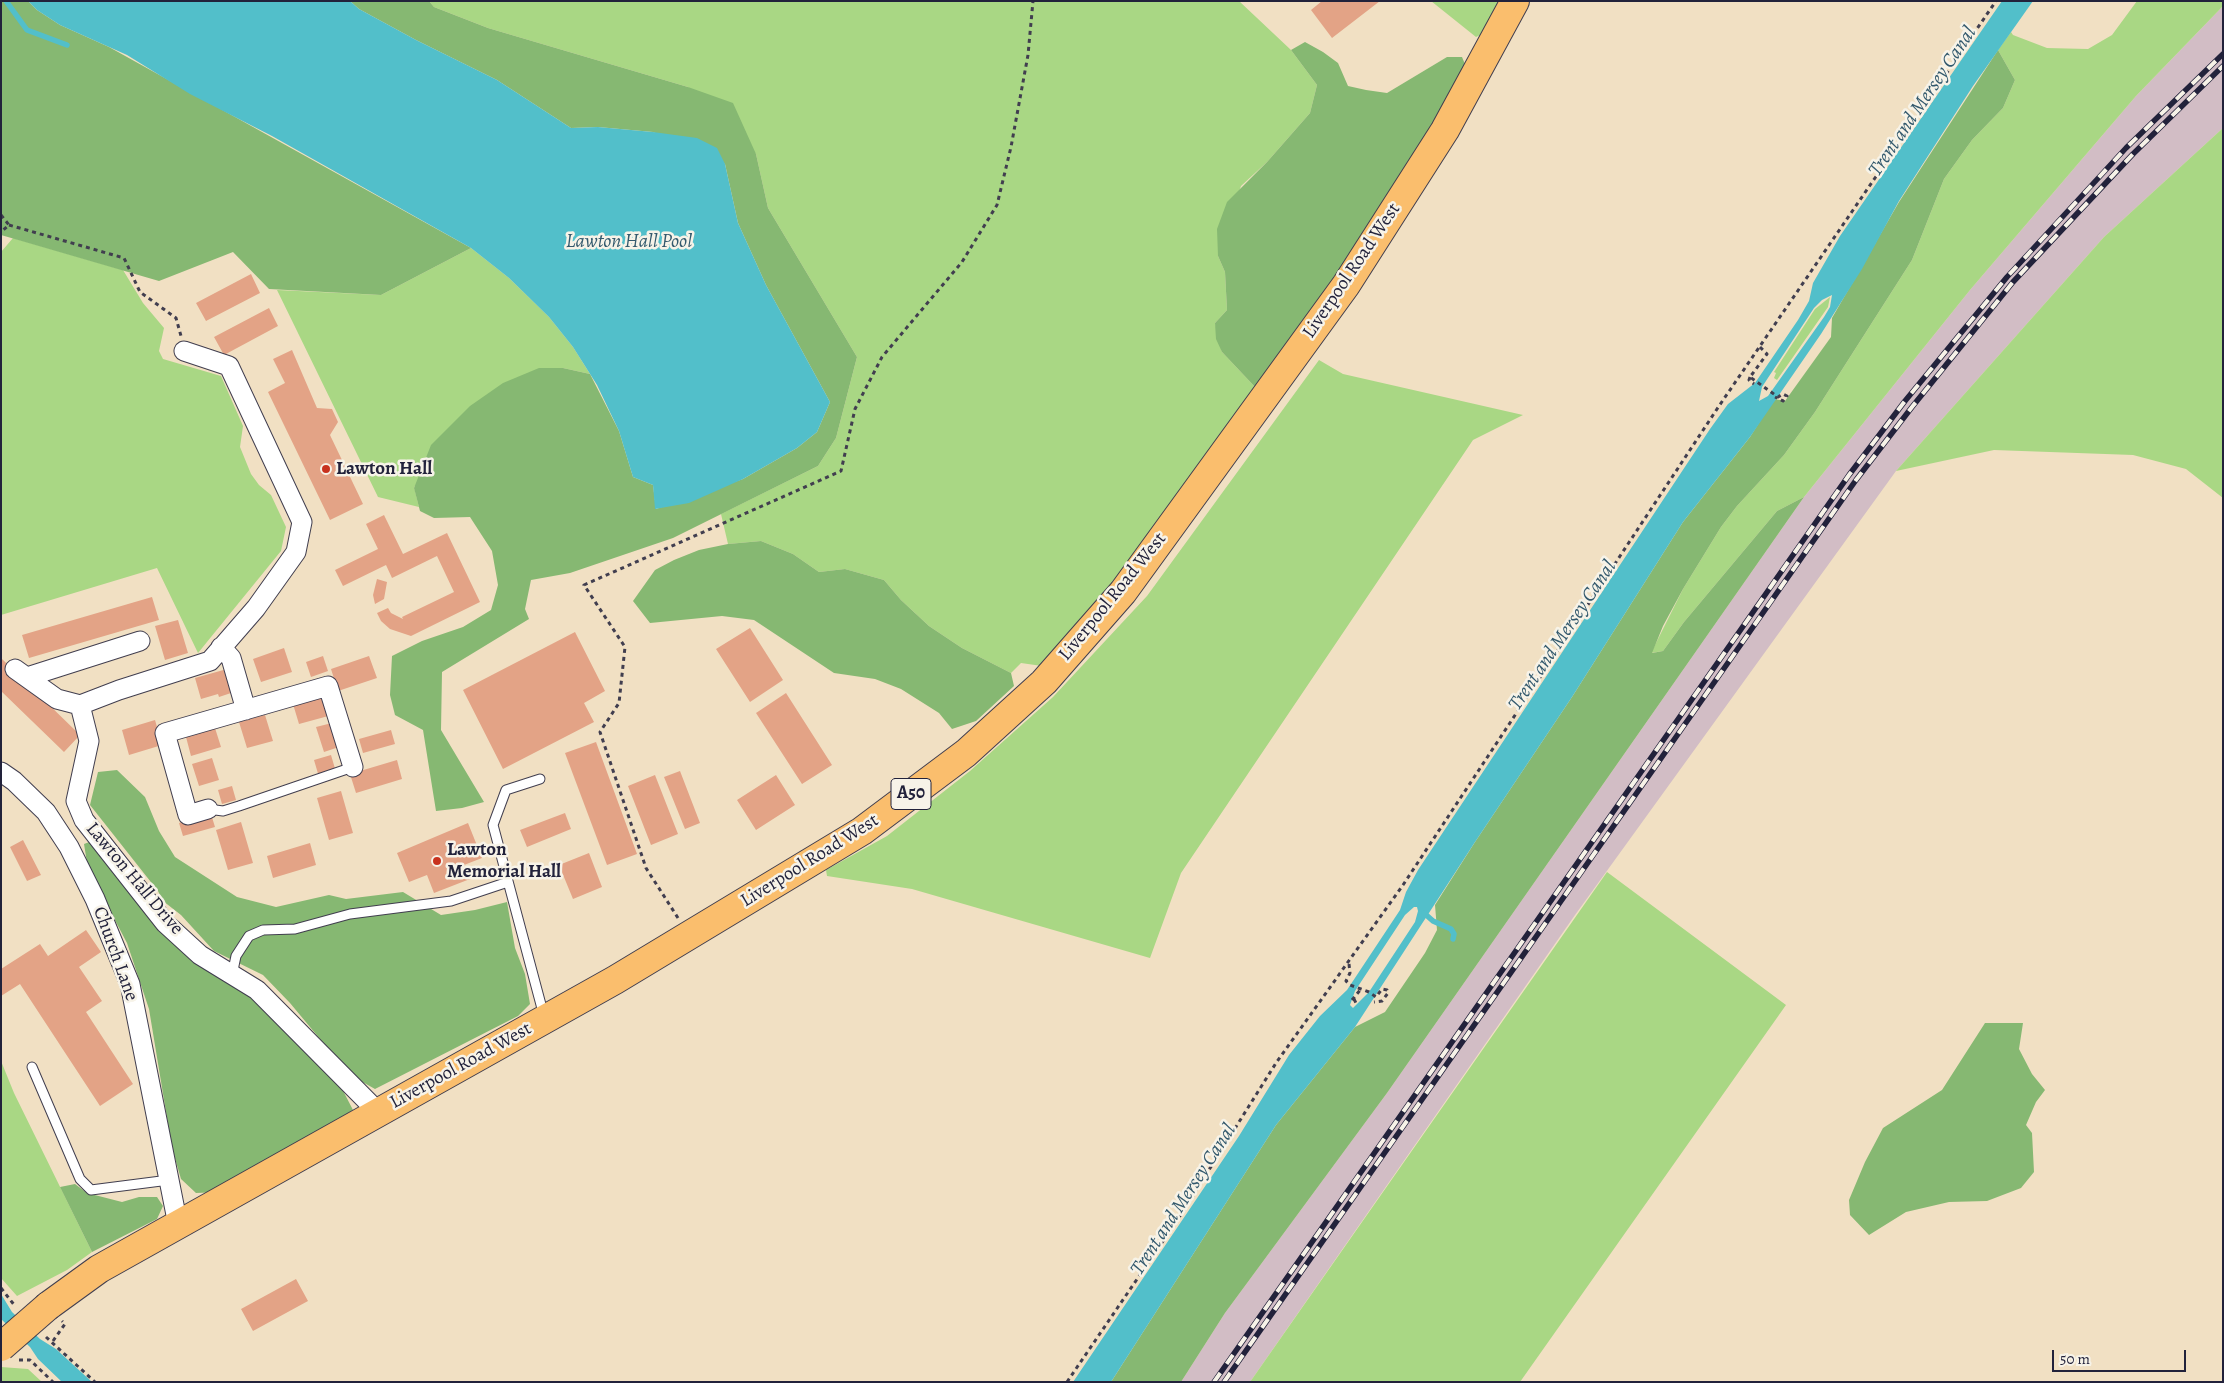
<!DOCTYPE html>
<style>
body{margin:0}
#map{position:relative;width:2224px;height:1383px;overflow:hidden;background:#f1e0c3;font-family:Alegreya,serif}
canvas{display:block}
.frame{position:absolute;inset:0;border:2px solid #22223b;pointer-events:none}
.scale{position:absolute;left:2052px;top:1350px;width:134px;height:22px;box-sizing:border-box;border:2px solid #22223b;border-top:0;padding-left:6px;font-size:15px;line-height:18px;white-space:nowrap;color:#22223b;-webkit-text-stroke:4px #f7f3e8;paint-order:stroke}
</style>
<div id="map">
<canvas width="2224" height="1383"></canvas>
<div class="frame"></div>
<div class="scale">50 m</div>
</div>
<script>
const ctx = document.querySelector('canvas').getContext('2d');
ctx.lineJoin = 'round';
function fill(path, color) { ctx.fillStyle = color; ctx.fill(path, 'evenodd'); }
const toPath = rows => new Path2D(rows.map(r => 'M' + r).join(''));
function stroke(path, color, width, dash) { ctx.strokeStyle = color; ctx.lineWidth = width; ctx.lineCap = dash ? 'butt' : 'round'; ctx.setLineDash(dash || []); ctx.stroke(path); }
function label(font, color, halo, rows, align = 'center') {
  ctx.font = font + ' Alegreya,serif'; ctx.lineWidth = 5; ctx.setLineDash([]); ctx.textBaseline = 'middle'; ctx.strokeStyle = halo; ctx.fillStyle = color; for (const [text, x, y, turn = 0] of rows) {
    ctx.save(); ctx.translate(x, y); ctx.rotate((+turn || 0) * Math.PI / 180); ctx.textAlign = isNaN(turn) ? turn : align; if (halo) ctx.strokeText(text, 0, 0); ctx.fillText(text, 0, 0); ctx.restore();
  }
}
const industrial = toPath([
 [2223,6,2223,128,2104,237,1896,471,1575,915,1250,1382,1181,1382,1225,1313,1387,1093,1804,497,1970,290,2136,96]
]);
const green = toPath([
 [429,1,1239,1,1291,50,1317,85,1310,113,1267,162,1241,186,1218,256,1225,272,1227,310,1215,323,1222,352,1255,387,1125,572,1042,666,1021,663,1011,673,962,648,929,626,901,600,884,580,845,569,819,572,793,554,761,541,728,544,721,514,818,466,836,438,857,357,768,208,756,154,688,87,488,28,434,7],
 [1431,1,1506,1,1491,30,1476,37],
 [2137,1,2223,1,2223,6,2136,96,1970,290,1804,497,1777,511,1684,622,1663,651,1651,653,1683,589,1721,527,1737,506,1784,455,1815,412,1912,260,1944,179,1972,140,2003,108,2015,80,1998,50,2011,32,2013,35,2047,48,2088,49,2112,35],
 [2223,128,2223,498,2186,469,2133,455,1994,450,1896,471,2104,237],
 [13,238,123,270,143,303,164,328,159,351,163,359,221,376,243,426,240,447,251,474,259,485,271,495,286,527,281,551,198,653,157,568,1,615,1,252],
 [471,248,509,278,549,317,573,347,590,374,563,368,414,487,419,507,378,497,277,290,381,295],
 [1830,297,1828,307,1777,380,1774,378,1776,373,1774,372,1815,309],
 [1319,360,1343,374,1523,415,1473,440,1181,873,1150,958,912,889,827,876,826,870,887,836,970,771,1053,697,1147,596],
 [1607,872,1786,1005,1520,1382,1250,1382],
 [1,1061,14,1093,92,1252,67,1270,17,1296,1,1278],
 [1,1367,28,1369,42,1382,1,1382]
]);
const forest = toPath([
 [1,1,28,1,37,10,60,25,109,47,471,248,381,295,269,289,233,252,159,281,1,235],
 [350,1,429,1,434,7,488,28,688,87,733,103,756,154,768,208,857,357,836,438,818,466,673,538,570,573,531,580,525,609,529,619,442,672,441,730,484,802,462,808,436,811,423,730,395,715,390,695,392,656,422,641,463,627,491,610,498,585,492,551,470,517,434,518,420,511,414,488,431,445,470,406,503,383,539,368,563,368,590,374,619,431,633,477,653,485,656,509,743,479,797,448,817,432,830,402,766,285,738,223,725,164,653,132,598,127,571,128,497,80,416,40,359,9],
 [1305,42,1323,52,1338,63,1348,86,1366,90,1387,93,1447,57,1462,57,1467,69,1349,260,1255,387,1222,352,1216,339,1215,323,1227,310,1225,272,1218,256,1217,229,1227,202,1267,162,1310,113,1317,85,1291,50],
 [1998,50,2015,80,2003,108,1972,140,1944,179,1912,260,1815,412,1784,455,1737,506,1721,527,1683,589,1663,626,1652,653,1663,651,1684,622,1777,511,1804,497,1387,1093,1225,1313,1181,1382,1111,1382,1276,1125,1355,1027,1385,1012,1425,953,1437,930,1435,905,1475,842,1572,697,1683,522,1750,437,1774,399,1785,401,1831,337,1832,318,1899,202],
 [761,541,793,554,819,572,845,569,884,580,901,600,929,626,962,648,1011,673,1014,686,976,721,952,729,939,713,901,689,875,679,834,673,754,620,722,616,650,623,633,601,655,570,674,560,699,550,728,544],
 [117,770,145,797,159,831,175,857,237,897,276,907,329,895,346,899,403,892,441,915,475,910,507,902,515,948,525,974,530,1004,518,1016,375,1089,350,1075,290,1003,263,975,214,951,181,915,163,901,158,891,90,805,98,772],
 [92,841,141,907,194,962,234,983,264,1009,338,1081,353,1110,221,1192,196,1193,181,1179,172,1148,149,1009,127,943,88,869,84,844],
 [1985,1023,2023,1023,2019,1049,2032,1074,2045,1090,2036,1102,2026,1125,2032,1133,2034,1172,2021,1188,1987,1201,1949,1202,1906,1212,1869,1235,1850,1215,1849,1200,1865,1162,1883,1128,1942,1090],
 [75,1184,87,1193,122,1202,139,1197,157,1197,163,1206,157,1219,92,1252,60,1187]
]);
const water = toPath([
 [28,1,350,1,359,9,416,40,497,80,571,128,598,127,653,132,697,138,717,148,725,164,738,223,766,285,830,402,817,432,797,448,743,479,689,503,655,509,653,485,633,477,619,431,597,385,573,347,549,317,509,278,471,248,272,136,190,94,127,55,60,25,37,10],
 [2002,1,2033,1,1973,86,1899,201,1862,269,1821,334,1750,437,1683,522,1572,697,1475,842,1355,1027,1276,1125,1111,1382,1073,1382,1239,1136,1289,1055,1320,1016,1347,990,1400,910,1406,892,1418,870,1710,429,1728,404,1755,383,1798,320,1809,301,1813,283,1840,236],
 [1832,295,1830,307,1824,317,1768,396,1759,401,1762,387,1814,308,1822,300],
 [1414,907,1417,907,1418,911,1415,922,1369,992,1353,1008,1350,1005,1355,991,1405,915],
 [1,1294,12,1312,40,1339,56,1349,92,1382,62,1382,38,1359,30,1347,1,1319]
]);
const stream = toPath([
 [6,1,27,30,67,45],
 [1424,913,1433,921,1451,929,1454,934,1453,939]
]);
const building = toPath([
 [1322,1,1380,1,1332,38,1311,10],
 [251,274,260,293,206,321,196,303],
 [269,308,278,326,224,355,214,337],
 [292,350,317,408,332,409,338,422,330,435,363,504,330,520,268,392,285,383,273,359],
 [384,515,403,554,447,533,480,602,411,636,390,629,381,621,377,613,388,608,391,613,403,619,402,617,454,592,437,556,392,578,386,565,343,586,335,570,378,549,366,524],
 [377,579,387,582,384,599,375,604,373,595],
 [152,597,159,620,29,658,22,635],
 [178,620,188,653,165,660,155,626],
 [750,628,783,680,750,702,716,649],
 [575,632,605,691,584,703,594,722,503,769,463,690],
 [284,648,292,672,261,682,253,659],
 [323,656,328,671,311,677,306,662],
 [369,656,377,678,338,691,331,669],
 [1,658,80,735,64,752,1,691],
 [227,669,234,692,219,697,218,694,201,699,195,678],
 [786,693,832,765,802,784,756,713],
 [326,694,332,715,299,724,293,704],
 [265,715,273,741,247,748,239,722],
 [155,720,162,745,129,755,122,730],
 [332,723,339,747,324,752,316,727],
 [215,728,221,747,191,756,186,737],
 [391,730,395,744,363,753,359,739],
 [596,742,637,854,607,865,565,753],
 [331,755,336,772,319,777,314,760],
 [212,758,219,780,199,786,192,764],
 [397,760,402,779,356,793,350,774],
 [680,771,700,823,685,829,664,777],
 [655,775,678,834,651,845,628,786],
 [776,775,795,805,756,830,737,800],
 [232,786,236,800,222,804,218,790],
 [341,791,353,833,329,840,317,798],
 [565,813,571,829,527,847,520,830],
 [211,814,215,827,183,836,179,823],
 [241,822,253,863,228,870,216,830],
 [468,823,482,858,464,865,470,879,434,893,427,875,409,882,397,853],
 [23,840,41,875,27,881,10,847],
 [310,843,316,865,273,878,267,856],
 [589,853,602,887,573,899,559,865],
 [86,930,101,952,79,967,102,1001,86,1012,133,1084,100,1106,20,984,1,996,1,969,40,944,48,956],
 [296,1279,308,1301,253,1331,241,1309]
]);
const path = toPath([
 [1,215,9,225,1,232],
 [9,225,124,258,140,292,176,318,181,336],
 [1760,347,1767,354,1750,377,1778,397,1783,394,1787,396,1783,401,1775,397],
 [1750,377,1749,380,1754,384],
 [678,918,646,868,600,732,619,703,625,647,584,585,841,471,855,409,882,357,962,262,997,205,1011,147,1028,55,1033,1],
 [1349,964,1350,973,1346,981,1350,985,1369,992,1376,997,1382,989,1387,990,1388,993,1382,1001,1374,1002],
 [1354,999,1357,1005],
 [1352,1000,1361,989],
 [1,1288,15,1306],
 [46,1337,95,1382],
 [53,1341,65,1324,62,1321],
 [19,1360,30,1360,53,1382],
 [1067,1382,1180,1216,1276,1063,1403,885,1719,406,1996,1]
]);
const lane = toPath([
 [540,779,506,790,493,825,544,1016],
 [208,809,223,811,239,806,353,767],
 [232,975,236,956,249,936,263,930,295,929,350,914,451,901,508,882],
 [32,1067,80,1179,91,1190,169,1180]
]);
const street = toPath([
 [221,647,231,658,246,710],
 [15,669,57,699,80,705,119,690,210,661,256,608,296,552,302,522,229,366,184,351],
 [27,677,140,641],
 [80,705,89,741,76,801,84,820,165,923,200,955,257,990,378,1112],
 [1,772,14,781,46,812,69,847,95,899,130,984,178,1225],
 [208,809,188,815,165,733,328,686,353,767]
]);
const primary = toPath([
 [48,1306,99,1269,615,980,862,831,966,753,1044,682,1123,592,1346,285,1445,130,1515,1]
]);
const rail = toPath([
 [1214,1382,1849,475,1905,401,2007,277,2126,148,2223,54],
 [1224,1382,1856,480,1912,407,2013,282,2133,154,2223,66]
]);
const primaryBridge = toPath([
 [1,1347,48,1306]
]);
const markers = [
 [326,469,5,"#c8321e"],
 [437,861,5,"#c8321e"]
];
const shields = [
 [911,794,40]
];
const shieldNames = [
 ["A50",911,794]
];
const streetNames = [
 ["Liverpool Road West",1352,271,-56],
 ["Liverpool Road West",1113,597,-51],
 ["Liverpool Road West",810,861,-32],
 ["Lawton Hall Drive",134,879,50],
 ["Church Lane",115,954,70],
 ["Liverpool Road West",461,1066,-29]
];
const poiNames = [
 ["Lawton Hall",336,469],
 ["Lawton",447,850],
 ["Memorial Hall",447,872]
];
const waterNames = [
 ["Trent and Mersey Canal",1923,102,-56],
 ["Lawton Hall Pool",629,242],
 ["Trent and Mersey Canal",1563,636,-56],
 ["Trent and Mersey Canal",1184,1200,-57]
];
fill(industrial, '#d2bdc5');
fill(green, '#a9d784');
fill(forest, '#86b872');
fill(water, '#52bfca');
stroke(stream, '#52bfca', 5.5);
fill(building, '#e3a386');
stroke(lane, '#413e4f', 11);
stroke(street, '#413e4f', 21);
stroke(primary, '#413e4f', 30);
stroke(path, '#413e4f', 3, [4, 4]);
stroke(lane, '#fff', 9);
stroke(street, '#fff', 19);
stroke(primary, '#fabe6d', 28);
stroke(rail, '#22223b', 5.5);
stroke(rail, '#f7f3e8', 4, [11]);
stroke(primaryBridge, '#413e4f', 30, []);
stroke(primaryBridge, '#fabe6d', 28);
for (const [x, y, r, color] of markers) { const dot = new Path2D(); dot.arc(x, y, r, 0, 2 * Math.PI); ctx.fillStyle = color; ctx.fill(dot); stroke(dot, '#f7f3e8', 2); }
for (const [x, y, w] of shields) { const box = new Path2D(); box.roundRect(x - w / 2, y - 15.5, w, 31, 4); ctx.fillStyle = '#f7f3e8'; ctx.fill(box); stroke(box, '#22223b', 1); }
label('bold 18px', '#22223b', null, shieldNames);
label('19px', '#22223b', '#f7f3e8', streetNames);
label('bold 19px', '#22223b', '#f7f3e8', poiNames, 'left');
label('italic 20px', '#33596d', '#f7f3e8', waterNames);
</script>
